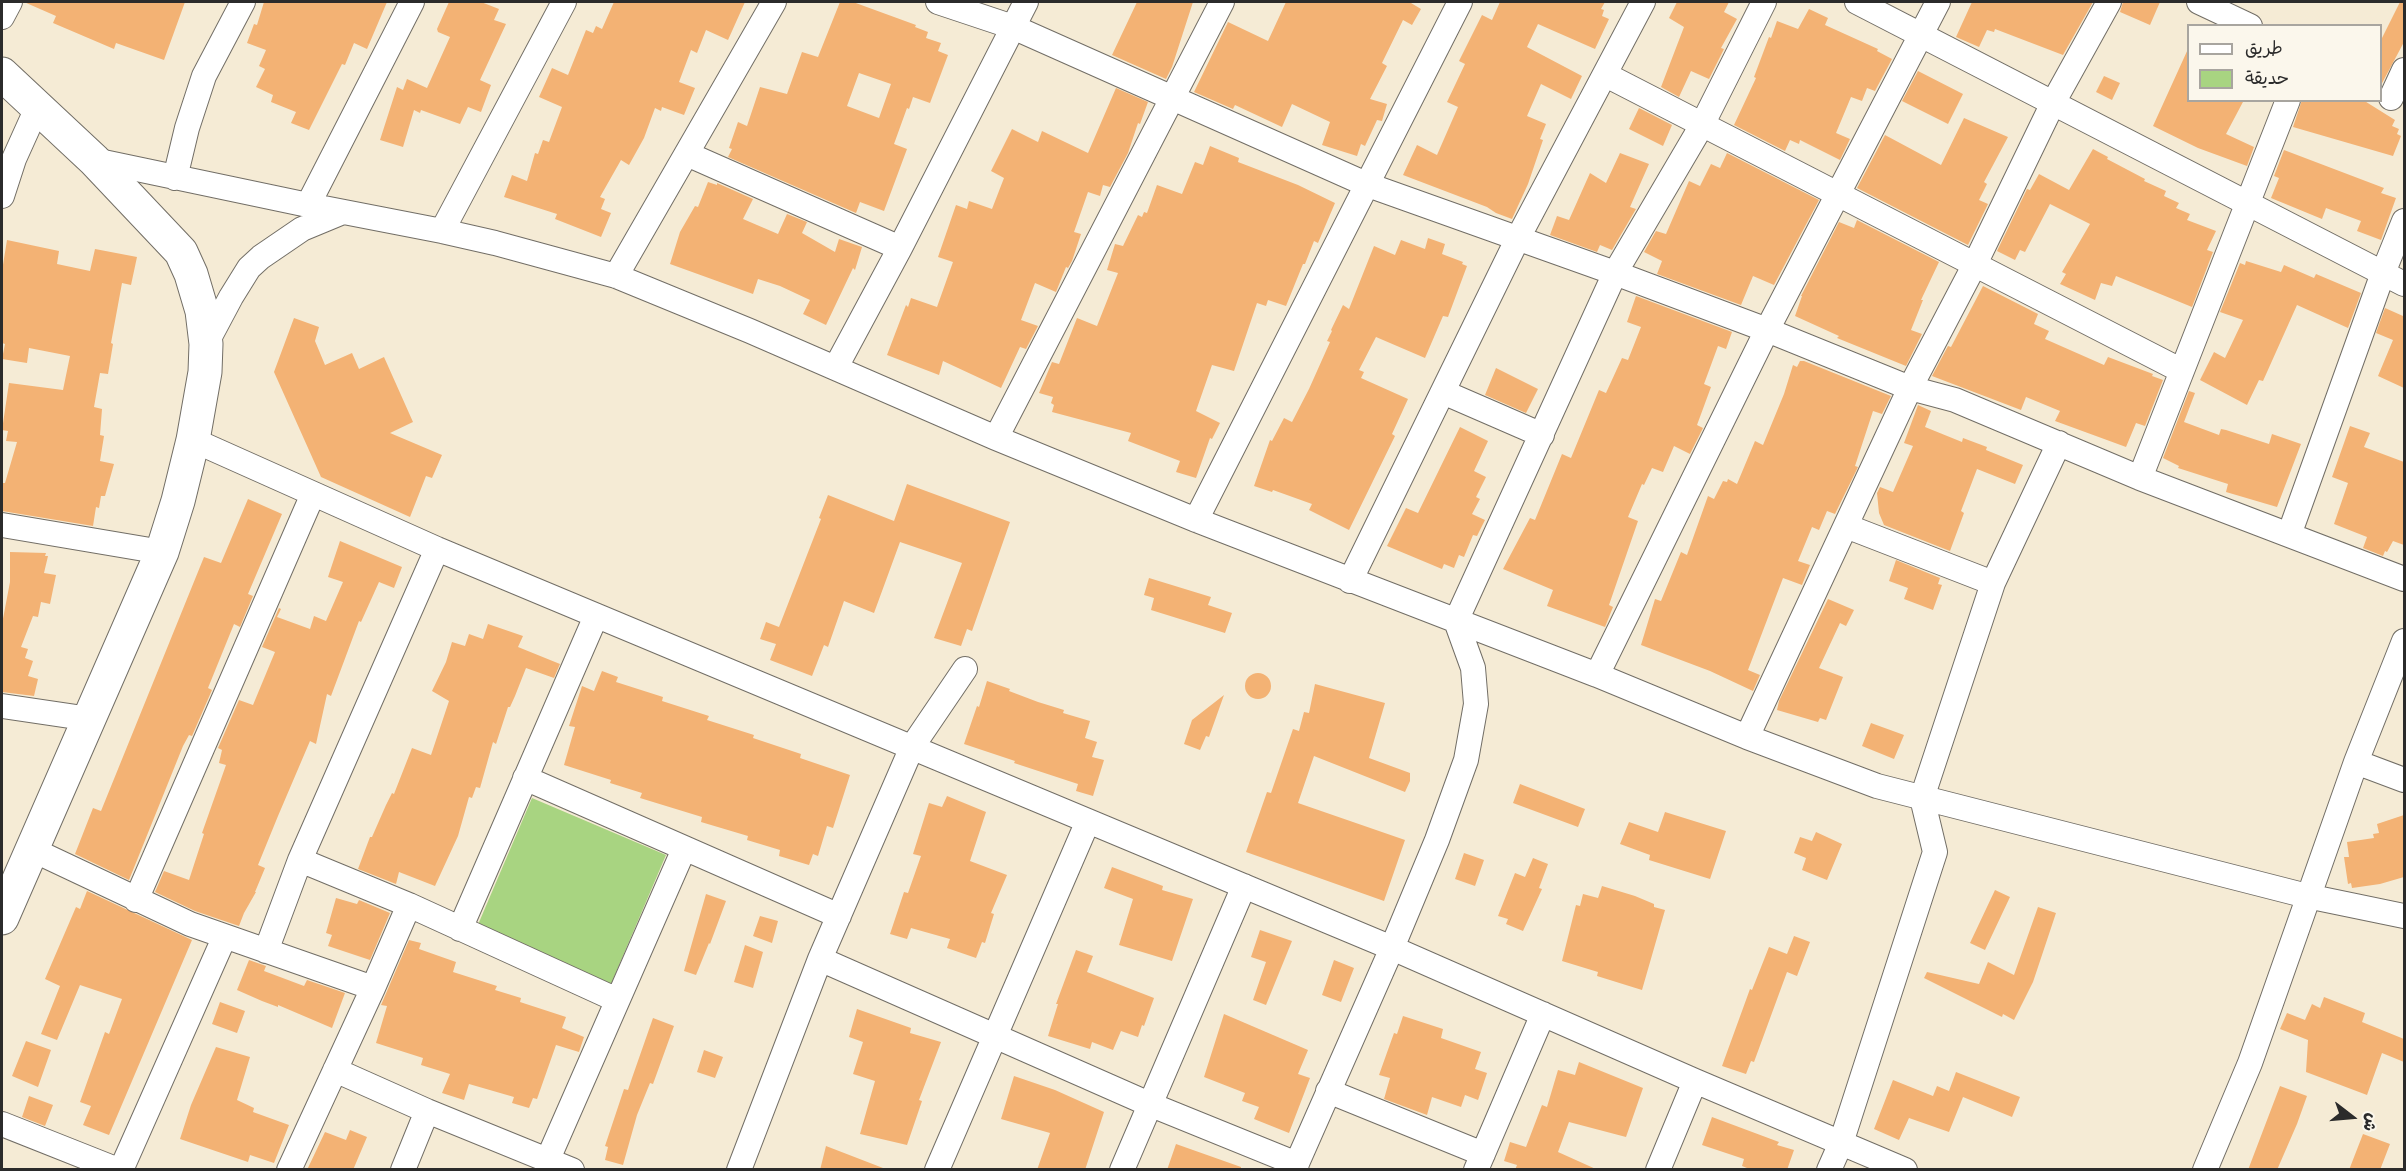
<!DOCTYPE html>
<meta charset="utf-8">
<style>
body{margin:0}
#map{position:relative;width:2406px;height:1171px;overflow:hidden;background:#f5ebd5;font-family:"Balsamiq Sans","Playpen Sans Arabic",sans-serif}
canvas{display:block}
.frame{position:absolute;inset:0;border:3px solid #2b2b2b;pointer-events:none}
.legend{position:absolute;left:2187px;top:24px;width:195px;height:78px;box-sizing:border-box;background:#fbf7ec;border:2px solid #a8a59f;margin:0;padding:8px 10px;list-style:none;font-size:18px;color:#2b2b2b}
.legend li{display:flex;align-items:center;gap:12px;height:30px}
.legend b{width:30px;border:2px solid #a8a59f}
.north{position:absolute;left:2322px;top:1087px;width:60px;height:60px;-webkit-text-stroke:4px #fbf7ec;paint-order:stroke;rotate:106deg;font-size:16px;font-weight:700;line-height:24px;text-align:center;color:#2b2b2b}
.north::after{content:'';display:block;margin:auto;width:21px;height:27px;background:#2b2b2b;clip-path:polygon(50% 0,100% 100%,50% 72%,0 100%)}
</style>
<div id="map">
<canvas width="2406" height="1171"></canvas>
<div class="frame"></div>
<ul class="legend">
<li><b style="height:8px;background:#fff"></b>طريق</li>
<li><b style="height:16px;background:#a8d481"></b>حديقة</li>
</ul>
<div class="north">ش</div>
</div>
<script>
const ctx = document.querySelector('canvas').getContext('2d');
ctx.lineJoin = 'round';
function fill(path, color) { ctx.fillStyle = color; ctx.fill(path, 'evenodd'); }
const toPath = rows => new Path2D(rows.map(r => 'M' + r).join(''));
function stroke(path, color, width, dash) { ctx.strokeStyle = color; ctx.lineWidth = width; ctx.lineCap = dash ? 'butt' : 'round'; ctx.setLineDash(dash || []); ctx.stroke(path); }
const green = toPath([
 [532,798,666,855,611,984,477,927]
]);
const building = toPath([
 [24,2,185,2,164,60,116,43,114,49,53,23,56,16],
 [264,2,387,2,367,49,354,43,345,65,342,64,309,130,291,123,296,112,271,102,273,95,256,87,265,69,259,66,266,50,247,43,254,24,257,25],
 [449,2,481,2,499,9,494,20,506,24,480,80,491,85,481,112,468,107,460,124,421,110,420,113,414,110,403,147,380,140,397,87,403,90,407,79,427,88,450,37,438,32,437,29],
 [614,2,745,2,728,40,706,30,697,53,691,50,679,82,695,88,684,115,662,107,661,111,655,108,644,138,629,165,621,160,600,197,605,199,601,209,611,213,601,237,555,219,557,214,504,197,512,175,527,181,535,153,538,154,543,140,549,142,562,107,539,97,552,68,568,75,586,30,593,33,596,26,602,29],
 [840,2,853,2,916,25,915,27,928,32,926,38,941,43,938,51,948,55,930,103,913,97,909,109,907,108,894,144,907,149,884,211,860,202,856,213,728,157,732,149,729,148,738,122,747,126,760,87,787,94,802,52,818,57],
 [859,73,891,84,879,118,847,106],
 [1137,2,1193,2,1172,67,1166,79,1112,55],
 [1286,2,1412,2,1411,3,1421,9,1412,25,1403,20,1382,63,1387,66,1370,99,1387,104,1382,121,1377,120,1365,146,1361,144,1357,156,1322,145,1330,122,1292,104,1282,127,1235,105,1233,109,1194,92,1228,22,1268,41],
 [1500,2,1605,2,1601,9,1604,10,1602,16,1609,19,1595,49,1538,24,1527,47,1582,76,1571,99,1541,84,1527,116,1546,124,1540,139,1543,140,1528,184,1512,219,1496,213,1487,207,1403,175,1417,145,1437,155,1458,107,1447,102,1465,64,1459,61,1482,15,1492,20],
 [1677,2,1729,2,1724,12,1737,19,1721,48,1724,49,1709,79,1691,71,1679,97,1661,87,1684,27,1669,18],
 [1972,2,2093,2,2063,55,1995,29,1994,32,1987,30,1979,47,1956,37],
 [2123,2,2160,2,2150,25,2120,12],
 [2400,2,2404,2,2404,42,2380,87,2380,42],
 [1809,9,1828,18,1825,25,1878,49,1877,51,1892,59,1875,91,1867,88,1862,101,1851,97,1836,133,1850,139,1840,160,1800,140,1799,144,1790,140,1785,151,1734,125,1756,78,1754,77,1769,37,1771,38,1777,21,1798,29],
 [2188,49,2188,100,2244,100,2226,134,2254,147,2247,166,2198,148,2153,126],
 [1918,71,1963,94,1948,124,1902,101],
 [2104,76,2120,83,2112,100,2096,92],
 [1116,88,1148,102,1140,124,1138,123,1128,153,1110,187,1103,185,1100,196,1088,192,1074,232,1081,234,1072,261,1068,268,1066,267,1056,292,1035,283,1021,320,1038,326,1026,349,1020,347,1001,388,943,361,939,375,887,355,906,305,908,307,911,298,937,307,953,262,938,257,956,205,967,209,969,201,992,209,1004,178,991,171,1012,129,1038,142,1042,131,1088,153],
 [2302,100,2363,100,2395,120,2392,126,2399,129,2397,134,2401,136,2393,156,2293,127],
 [1639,108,1672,125,1663,146,1629,129],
 [1964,118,2008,137,1984,182,1987,184,1979,200,1988,204,1968,245,1857,188,1885,135,1941,165],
 [1210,146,1239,158,1238,162,1298,185,1335,203,1318,243,1314,241,1305,264,1303,264,1286,306,1268,300,1266,306,1257,303,1234,371,1212,365,1196,411,1220,423,1212,439,1210,438,1196,478,1176,472,1180,461,1128,441,1131,433,1052,412,1054,405,1051,403,1053,397,1039,393,1052,362,1059,364,1077,318,1097,326,1118,273,1107,270,1115,244,1123,246,1138,215,1142,217,1144,212,1147,213,1157,185,1182,194,1195,162,1203,165],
 [2093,149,2108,157,2107,159,2145,179,2144,181,2166,191,2164,196,2179,203,2176,208,2190,214,2187,220,2216,231,2207,250,2213,252,2192,307,2116,276,2112,286,2101,283,2095,300,2060,284,2066,274,2062,272,2090,224,2050,204,2025,252,2020,250,2015,260,1997,251,2027,189,2030,190,2039,174,2069,190],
 [2284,150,2384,188,2381,193,2396,198,2381,240,2357,231,2361,221,2326,208,2322,219,2271,198,2279,178,2274,176],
 [1620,153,1649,164,1630,207,1636,209,1612,250,1600,245,1597,252,1550,235,1557,216,1569,220,1590,173,1606,183],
 [1727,153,1819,200,1774,285,1753,276,1741,305,1657,274,1662,261,1644,252,1656,231,1666,234,1689,181,1700,186,1711,164,1720,168],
 [708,182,717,185,717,183,753,199,743,219,778,234,787,214,807,222,802,233,835,252,839,239,862,247,855,270,853,268,826,325,803,314,810,300,780,286,758,279,753,294,670,264,680,232,695,206,698,207],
 [1857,220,1939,262,1921,300,1923,300,1911,330,1922,334,1906,366,1837,338,1839,336,1795,316,1802,296,1801,296,1839,222,1854,228],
 [1428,238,1445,244,1442,254,1463,262,1462,264,1467,266,1448,317,1443,316,1425,358,1376,337,1359,370,1364,372,1361,378,1408,399,1392,434,1395,436,1349,530,1309,510,1312,504,1273,490,1272,492,1254,486,1270,440,1272,441,1284,418,1292,422,1309,389,1330,342,1327,341,1332,331,1331,330,1343,305,1349,309,1374,246,1395,255,1401,240,1425,249],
 [7,240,59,251,57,264,90,271,95,249,137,257,131,285,122,283,111,343,113,344,108,374,100,373,94,407,102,409,100,435,104,436,100,461,114,464,105,496,101,496,99,508,96,507,93,526,2,511,2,483,5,483,17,442,6,441,8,431,2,430,9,383,63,390,70,356,29,348,27,363,2,359,5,344,2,343,2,271],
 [2246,261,2281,272,2284,265,2314,278,2316,274,2361,293,2348,328,2297,305,2263,381,2259,380,2247,405,2200,380,2214,352,2225,358,2243,320,2220,312,2240,263,2245,265],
 [1983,286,2038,314,2034,324,2049,331,2045,339,2104,365,2108,357,2153,374,2152,376,2163,380,2145,426,2136,423,2126,447,2055,421,2060,411,2026,397,2021,410,1932,376,1948,346,1951,347],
 [1636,296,1732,332,1726,349,1718,346,1704,384,1711,387,1697,425,1703,428,1690,454,1674,446,1663,472,1652,468,1644,485,1642,484,1628,517,1638,521,1609,605,1613,607,1605,627,1547,606,1553,590,1503,569,1530,518,1535,520,1562,454,1571,458,1599,390,1606,393,1622,358,1628,360,1641,327,1627,322],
 [2385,308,2403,316,2404,314,2404,388,2378,376,2393,340,2376,333],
 [294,318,319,327,315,341,325,365,352,353,359,369,384,357,413,422,390,433,442,455,432,478,426,476,410,517,321,477,274,372],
 [1800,361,1804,361,1891,396,1882,414,1873,411,1855,466,1858,467,1835,514,1827,511,1819,530,1812,527,1798,561,1810,565,1802,585,1783,578,1748,670,1760,675,1753,691,1710,671,1641,645,1655,599,1661,601,1681,552,1687,555,1708,496,1714,499,1723,481,1727,482,1728,479,1737,484,1755,441,1763,445,1784,394,1793,365,1797,367],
 [1496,368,1538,389,1526,413,1485,395],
 [2189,391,2195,393,2184,422,2219,435,2221,429,2226,430,2269,444,2272,434,2301,444,2277,507,2226,492,2228,484,2178,468,2179,466,2163,458],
 [1918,405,1931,411,1925,427,1962,442,1963,438,1987,447,1986,450,2023,465,2015,484,1977,469,1961,511,1964,513,1950,551,1884,525,1879,513,1877,493,1880,487,1893,492,1913,446,1904,443],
 [2350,426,2370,433,2364,447,2404,462,2404,545,2393,541,2387,552,2385,551,2383,556,2363,548,2367,537,2334,524,2348,483,2332,477],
 [1460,427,1488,441,1474,471,1486,477,1476,497,1480,499,1472,514,1485,520,1477,536,1473,535,1464,557,1459,555,1454,568,1444,564,1442,569,1387,546,1406,508,1418,513],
 [907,484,1010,522,972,631,967,629,961,646,934,638,962,563,900,542,874,613,844,601,828,647,824,645,812,676,770,660,776,644,760,639,766,622,779,627,821,519,819,518,828,495,894,521],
 [248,499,282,514,248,594,253,596,240,627,234,624,208,688,212,690,192,736,189,735,183,746,129,880,75,854,93,808,101,811,204,557,221,563],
 [340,541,402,567,394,588,379,582,361,622,359,621,331,696,327,694,316,744,310,741,278,816,258,865,265,868,255,892,256,892,244,913,239,926,195,911,155,892,164,871,189,880,204,834,202,833,226,765,219,763,222,750,218,748,239,700,253,705,275,652,262,647,279,608,281,609,277,617,310,629,314,616,326,621,343,582,328,577],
 [10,552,46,553,45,556,48,556,44,573,56,575,50,604,41,602,38,617,33,616,21,647,28,649,25,658,33,661,28,676,38,679,34,696,2,692,2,624,10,582],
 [1896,560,1940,578,1938,584,1942,585,1933,610,1904,599,1908,588,1889,581],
 [1149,578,1211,597,1208,605,1232,613,1225,633,1151,610,1154,598,1144,595],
 [1828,599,1854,610,1846,626,1840,623,1819,668,1843,677,1826,720,1820,718,1818,722,1777,710,1779,701],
 [488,624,523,636,518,647,560,664,554,678,526,668,515,696,510,707,508,707,496,744,493,742,480,788,476,787,472,798,469,797,458,836,435,886,399,872,396,884,358,869,370,837,372,837,386,805,392,793,394,794,412,748,431,755,449,701,432,691,446,662,452,642,465,646,469,634,483,639],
 [602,671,618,677,616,682,663,697,662,701,709,716,707,720,754,735,753,738,801,754,800,758,850,775,833,828,827,826,818,856,813,854,809,865,779,856,780,850,747,840,748,836,701,822,702,817,640,798,642,793,610,783,611,780,564,765,575,727,569,726,582,686,594,691],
 '1245 686a13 13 0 1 1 26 0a13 13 0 1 1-26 0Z',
 [987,681,1010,689,1009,691,1038,702,1064,710,1063,713,1090,721,1085,738,1097,742,1092,757,1104,760,1093,796,1076,791,1078,784,1014,763,1015,761,964,744,977,706,979,707],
 [1315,684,1385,703,1369,758,1410,773,1410,781,1405,792,1314,756,1298,803,1405,840,1384,901,1246,852,1267,792,1271,793,1293,729,1299,731,1304,712,1309,713],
 [1224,695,1209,737,1206,736,1200,750,1184,744,1192,720],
 [1871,723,1904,735,1894,759,1862,746],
 [1520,784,1585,809,1578,827,1513,803],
 [947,796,986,812,970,861,1007,875,991,913,994,914,985,943,982,942,976,958,947,948,950,939,911,928,907,939,890,934,904,892,908,893,921,856,913,854,929,803,942,807],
 [1665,812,1726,831,1710,879,1649,860,1650,855,1620,844,1629,822,1658,832],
 [2404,815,2404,877,2380,884,2352,888,2351,883,2348,884,2344,857,2349,857,2347,842,2374,838,2373,834,2379,833,2377,824],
 [1816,832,1842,844,1827,880,1802,870,1806,858,1794,853,1800,837,1812,841],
 [1464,853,1484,860,1475,886,1455,879],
 [1533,858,1548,864,1539,888,1542,889,1523,931,1506,924,1508,919,1498,916,1515,873,1525,877],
 [1112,867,1163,886,1162,890,1193,899,1172,961,1119,945,1133,899,1104,888],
 [1602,886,1635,896,1654,904,1654,907,1665,910,1642,990,1597,976,1598,972,1562,961,1576,905,1580,906,1583,894,1598,898],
 [1995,890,2010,897,1985,950,1970,943],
 [87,891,192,940,109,1135,83,1125,91,1106,80,1102,105,1032,109,1034,122,999,80,985,57,1040,41,1034,60,986,45,979,76,907,80,909],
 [706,894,726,901,710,944,709,943,696,975,684,971],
 [336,898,357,904,359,900,390,913,370,960,328,946,332,935,326,933],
 [2038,907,2056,913,2033,982,2014,1020,2003,1014,2002,1017,1924,978,1927,972,1979,984,1988,962,2014,975],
 [760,916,778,921,772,943,753,936],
 [1260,930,1292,941,1266,1005,1253,1000,1266,962,1251,957],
 [1794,936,1810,942,1797,976,1787,972,1754,1062,1751,1061,1746,1074,1722,1066,1750,989,1752,990,1769,947,1787,954],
 [409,940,421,943,419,949,456,962,453,972,497,986,495,990,521,998,520,1002,566,1017,562,1028,584,1037,579,1052,556,1045,537,1099,533,1098,529,1108,512,1103,514,1097,469,1084,464,1100,442,1093,450,1074,421,1065,423,1058,376,1043,387,1006,381,1005],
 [745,945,763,952,753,988,734,982],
 [1076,950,1093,956,1087,972,1154,998,1144,1026,1142,1025,1138,1037,1121,1031,1113,1050,1092,1042,1090,1049,1048,1036,1058,1004,1056,1004],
 [249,960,266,966,264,971,304,986,307,980,345,993,332,1028,278,1005,278,1007,262,1001,237,990],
 [1334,960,1354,968,1341,1002,1322,995],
 [2324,997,2365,1013,2362,1022,2404,1039,2404,1062,2382,1053,2367,1095,2306,1072,2308,1040,2280,1029,2287,1013,2305,1020,2312,1004,2320,1008],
 [220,1002,245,1011,237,1033,212,1024],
 [857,1009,911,1028,910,1033,941,1042,919,1100,922,1101,907,1145,860,1134,875,1081,853,1074,863,1042,849,1037],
 [1224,1014,1308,1050,1298,1074,1310,1078,1289,1133,1254,1119,1259,1107,1242,1101,1245,1093,1204,1077],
 [1403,1016,1443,1029,1441,1038,1481,1052,1475,1069,1487,1073,1478,1100,1465,1095,1461,1107,1432,1097,1427,1115,1384,1099,1390,1078,1379,1075,1394,1033,1397,1034],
 [653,1018,674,1026,653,1084,650,1083,637,1115,623,1165,605,1160,608,1147,605,1146,624,1089,628,1090,632,1078],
 [26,1041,51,1050,38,1087,12,1076],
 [216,1047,250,1057,237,1100,254,1108,253,1112,289,1125,274,1163,250,1155,248,1162,180,1139,191,1105],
 [704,1050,723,1057,715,1078,697,1072],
 [1579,1062,1643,1088,1626,1137,1569,1122,1558,1152,1598,1170,1515,1170,1517,1165,1504,1161,1510,1142,1526,1147,1542,1105,1547,1107,1558,1070,1575,1075],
 [1956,1072,2020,1097,2012,1117,1963,1097,1949,1132,1909,1118,1899,1140,1874,1129,1893,1080,1933,1096,1937,1086,1949,1091],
 [1014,1076,1055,1090,1104,1112,1085,1170,1037,1170,1050,1133,1001,1119],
 [2280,1086,2307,1096,2297,1124,2277,1170,2248,1170],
 [29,1096,53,1105,45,1126,22,1117],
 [1712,1117,1779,1142,1777,1145,1794,1150,1787,1170,1752,1170,1742,1166,1744,1159,1702,1145],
 [350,1130,367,1137,353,1170,307,1170,325,1132,346,1140],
 [2363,1134,2390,1144,2380,1170,2349,1170],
 [1176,1144,1241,1167,1241,1170,1167,1170],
 [826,1146,883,1168,882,1170,820,1170]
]);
const street = toPath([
 [938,2,1013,27,1368,185,1615,273,1767,330,1910,388,1955,400,2140,478,2404,579],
 [1857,2,2404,284],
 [2199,2,2250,26],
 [2,17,10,2],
 [1606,75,2182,371],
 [2391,98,2404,70],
 [687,154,900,248],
 [94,160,308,205,442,231,495,243,616,276,750,331,996,438,1196,520,1597,675,1747,737,1877,786,2307,896,2404,916],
 [175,178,187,128,204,76,243,2],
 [2,196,14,159,37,108],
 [308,205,412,2],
 [442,231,564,2],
 [616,276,774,2],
 [206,344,231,297,249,268,261,257,302,229,343,212],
 [836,367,900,248,1026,2],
 [1443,392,1542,435],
 [996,438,1222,2],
 [193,440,437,549,1392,948,1695,1081,1905,1170],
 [2140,478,2288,100],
 [1196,520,1460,2],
 [2,525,162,552],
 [1846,526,1993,583],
 [2289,535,2383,273,2404,221],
 [1350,581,1518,238,1643,2],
 [1597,675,1767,330,1938,2],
 [2,706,90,719],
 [1747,737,1910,388,1975,264,2053,103,2109,2],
 [2356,762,2404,780],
 [525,778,839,916],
 [31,849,190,924,373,988],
 [300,860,409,905,617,1000],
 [136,900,313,494],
 [460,929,596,616],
 [266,951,300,860,437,549],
 [820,959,1149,1104,1297,1164],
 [335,1070,427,1111,572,1170],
 [1328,1091,1483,1154],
 [2,1124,118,1170],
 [548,1159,684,849],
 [121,1170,224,938],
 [289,1170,373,988,409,905],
 [403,1170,427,1111],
 [739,1170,820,959,912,747,965,669],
 [937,1170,1088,821],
 [1122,1170,1244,886],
 [1294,1170,1392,948,1437,840,1466,760,1476,704,1473,668,1456,621,1615,273,1702,125,1764,2],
 [1476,1170,1543,1014],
 [1658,1170,1695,1081],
 [1829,1170,1841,1143,1935,852,1922,798,1993,583,2059,443],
 [2205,1170,2250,1063,2356,762,2404,641]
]);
const secondary = toPath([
 [2,74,94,160,181,252,191,274,202,311,206,344,205,372,193,440,178,501,162,552,2,918]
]);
fill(green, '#a8d481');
fill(building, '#f3b274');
stroke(street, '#726e66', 26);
stroke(secondary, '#726e66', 35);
stroke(street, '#fff', 24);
stroke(secondary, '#fff', 33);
</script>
